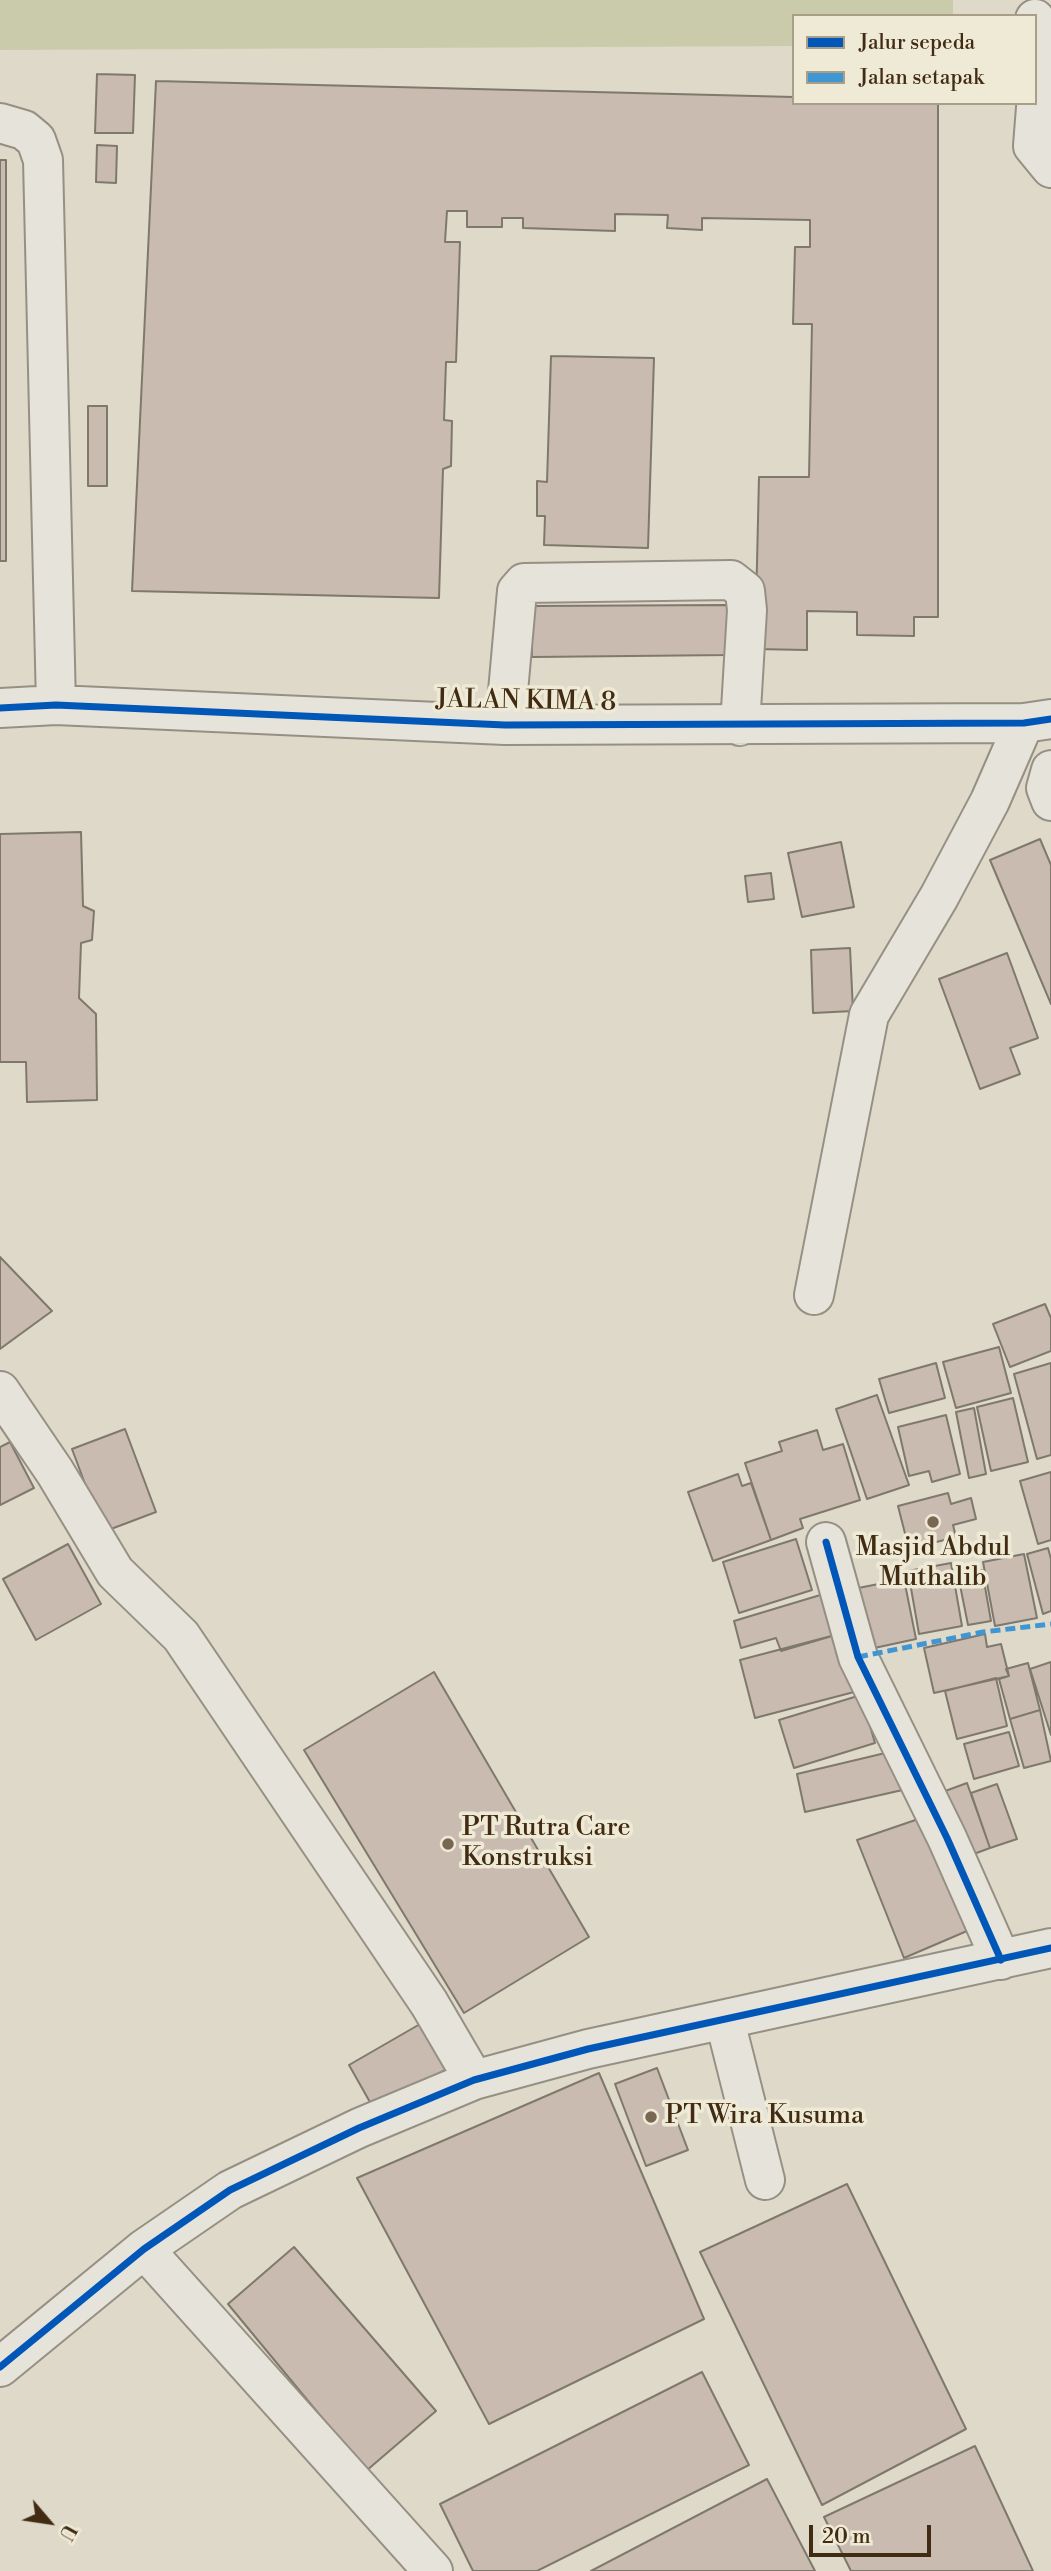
<!DOCTYPE html>
<style>
body{margin:0}
#map{position:relative;width:1051px;height:2571px;overflow:hidden;background:#ded9c9;font-family:"Libre Bodoni",serif}
canvas{display:block}
.legend{position:absolute;left:792px;top:14px;width:245px;height:91px;box-sizing:border-box;background:#efead6;border:2px solid #a99e88;margin:0;padding:9px 12px;list-style:none;font-size:21px;color:#412b13}
.legend li{display:flex;align-items:center;gap:14px;height:35px}
.legend b{width:35px;border:2px solid #a99e88}
.north{position:absolute;left:14px;top:2487px;width:70px;height:70px;-webkit-text-stroke:5px #efead6;paint-order:stroke;rotate:119deg;font-size:19px;font-weight:700;line-height:28px;text-align:center;color:#412b13}
.north::after{content:'';display:block;margin:auto;width:24px;height:32px;background:#412b13;clip-path:polygon(50% 0,100% 100%,50% 72%,0 100%)}
.scale{position:absolute;left:809px;top:2525px;width:122px;height:32px;box-sizing:border-box;border:4px solid #412b13;border-top:0;padding-left:9px;font-size:21px;line-height:24px;white-space:nowrap;color:#412b13;-webkit-text-stroke:5px #efead6;paint-order:stroke}
</style>
<div id="map">
<canvas width="1051" height="2571"></canvas>
<ul class="legend">
<li><b style="height:9px;background:#0057b8"></b>Jalur sepeda</li>
<li><b style="height:9px;background:#3f96d3"></b>Jalan setapak</li>
</ul>
<div class="north">U</div>
<div class="scale">20 m</div>
</div>
<script>
const ctx = document.querySelector('canvas').getContext('2d');
ctx.lineJoin = 'round';
function fill(path, color) { ctx.fillStyle = color; ctx.fill(path, 'evenodd'); }
const toPath = rows => new Path2D(rows.map(r => 'M' + r).join(''));
function stroke(path, color, width, dash) { ctx.strokeStyle = color; ctx.lineWidth = width; ctx.lineCap = dash ? 'butt' : 'round'; ctx.setLineDash(dash || []); ctx.stroke(path); }
function label(font, color, halo, rows, align = 'center') {
  ctx.font = font + ' "Libre Bodoni",serif'; ctx.lineWidth = 7; ctx.setLineDash([]); ctx.textBaseline = 'middle'; ctx.strokeStyle = halo; ctx.fillStyle = color; for (const [text, x, y, turn = 0] of rows) {
    ctx.save(); ctx.translate(x, y); ctx.rotate((+turn || 0) * Math.PI / 180); ctx.textAlign = isNaN(turn) ? turn : align; if (halo) ctx.strokeText(text, 0, 0); ctx.fillText(text, 0, 0); ctx.restore();
  }
}
const green = toPath([
 [0,0,953,0,953,16,794,16,794,46,0,50]
]);
const building = toPath([
 [97,74,135,75,133,133,95,133,97,74],
 [156,81,794,97,794,103,938,103,938,617,914,617,914,636,857,635,857,612,807,611,807,650,755,649,759,477,809,477,812,324,793,324,795,247,810,247,810,220,702,218,702,230,667,228,668,215,615,214,615,231,523,228,523,218,502,218,502,227,467,227,467,211,447,211,445,242,460,242,456,362,446,362,444,420,452,421,451,466,443,469,439,598,132,591,156,81],
 [97,145,117,146,116,183,96,182,97,145],
 [0,160,6,160,6,561,0,561,0,160],
 [551,356,654,358,648,548,544,545,545,516,537,516,537,481,547,482,551,356],
 [88,406,107,406,107,486,88,486,88,406],
 [729,605,729,655,532,657,532,606,729,605],
 [81,832,83,906,94,911,92,940,81,943,79,998,96,1014,97,1100,27,1102,26,1062,0,1062,0,834,81,832],
 [1040,839,1051,865,1051,1004,990,860,1040,839],
 [841,842,854,907,802,917,788,853,841,842],
 [771,873,774,899,748,902,745,876,771,873],
 [850,948,853,1011,813,1013,811,950,850,948],
 [1007,953,1038,1038,1010,1048,1020,1074,980,1089,939,979,1007,953],
 [0,1257,52,1311,0,1349,0,1257],
 [1045,1304,1051,1318,1051,1351,1010,1367,993,1324,1045,1304],
 [999,1347,1011,1393,956,1408,943,1362,999,1347],
 [936,1363,945,1398,889,1413,879,1379,936,1363],
 [1051,1363,1051,1455,1037,1459,1014,1374,1051,1363],
 [877,1395,909,1485,867,1499,836,1409,877,1395],
 [1013,1398,1028,1462,991,1471,977,1407,1013,1398],
 [974,1408,986,1474,969,1478,956,1412,974,1408],
 [946,1415,960,1474,932,1482,929,1471,909,1476,898,1427,946,1415],
 [125,1429,156,1512,103,1532,72,1449,125,1429],
 [817,1430,823,1450,843,1444,860,1500,800,1519,803,1528,771,1540,745,1463,782,1451,779,1442,817,1430],
 [10,1442,34,1488,0,1505,0,1447,10,1442],
 [1051,1472,1051,1540,1038,1544,1020,1481,1051,1472],
 [738,1474,742,1486,751,1483,771,1540,713,1561,688,1492,738,1474],
 [948,1493,951,1504,971,1498,976,1519,953,1525,956,1537,909,1549,898,1506,948,1493],
 [796,1539,812,1590,739,1613,723,1562,796,1539],
 [68,1544,101,1604,36,1640,3,1579,68,1544],
 [1048,1548,1051,1559,1051,1611,1043,1614,1027,1554,1048,1548],
 [1024,1554,1037,1618,995,1626,983,1562,1024,1554],
 [951,1563,962,1626,919,1634,908,1571,951,1563],
 [982,1570,991,1621,968,1625,958,1575,982,1570],
 [904,1579,916,1639,865,1650,853,1589,904,1579],
 [827,1593,839,1634,781,1651,776,1638,741,1648,734,1621,827,1593],
 [839,1634,854,1692,755,1718,740,1660,839,1634],
 [985,1634,987,1647,1001,1644,1009,1676,934,1693,924,1648,985,1634],
 [1051,1662,1051,1735,1030,1669,1051,1662],
 [1028,1663,1040,1710,1010,1719,999,1679,1009,1676,1006,1669,1028,1663],
 [434,1672,589,1937,464,2013,304,1750,434,1672],
 [996,1678,1007,1726,957,1739,945,1691,996,1678],
 [861,1695,875,1743,794,1768,779,1720,861,1695],
 [1040,1710,1051,1761,1024,1768,1010,1719,1040,1710],
 [1009,1732,1019,1766,974,1779,964,1744,1009,1732],
 [898,1750,907,1789,805,1812,797,1774,898,1750],
 [967,1783,990,1848,960,1859,937,1794,967,1783],
 [997,1784,1017,1839,990,1848,971,1793,997,1784],
 [933,1814,974,1928,904,1958,857,1840,933,1814],
 [427,2020,453,2065,375,2111,349,2065,427,2020],
 [657,2068,688,2150,646,2166,615,2084,657,2068],
 [599,2073,704,2319,489,2424,357,2178,599,2073],
 [847,2184,966,2429,822,2505,700,2252,847,2184],
 [294,2247,436,2411,366,2471,228,2304,294,2247],
 [702,2372,749,2465,537,2571,473,2571,440,2504,702,2372],
 [975,2446,1033,2571,851,2571,824,2517,975,2446],
 [767,2479,815,2571,591,2571,767,2479]
]);
const minor = toPath([
 [1035,19,1038,82,1033,146,1051,168],
 [0,123,24,130,36,140,43,160,56,705],
 [0,708,56,705,505,725,1024,723,1051,719],
 [505,725,517,591,524,583,731,580,745,591,747,610,740,726],
 [1051,770,1046,788,1051,801],
 [814,1295,869,1015,939,897,990,801,1024,723],
 [0,1391,55,1472,115,1572,181,1636,429,2003,474,2080],
 [826,1542,858,1657,947,1838,1001,1960],
 [725,2021,765,2180],
 [144,2249,433,2571],
 [0,2367,144,2249,230,2190,359,2128,474,2080,588,2049,1051,1948]
]);
const quiet = toPath([
 [858,1657,983,1632,1051,1624]
]);
const cycleway = toPath([
 [0,708,56,705,505,725,1024,723,1051,719],
 [826,1542,858,1657,947,1838,1001,1960],
 [0,2367,144,2249,230,2190,359,2128,474,2080,588,2049,1051,1948]
]);
const markers = [
 [933,1522,7,"#786853"],
 [448,1844,7,"#786853"],
 [651,2117,7,"#786853"]
];
const streetNames = [
 ["JALAN KIMA 8",526,702,1]
];
const poiNames = [
 ["Masjid Abdul",933,1549,"center"],
 ["Muthalib",933,1579,"center"],
 ["PT Rutra Care",462,1829],
 ["Konstruksi",462,1859],
 ["PT Wira Kusuma",665,2117]
];
fill(green, '#cacbaa');
fill(building, '#cabbb1');
stroke(building, '#7f796d', 2);
stroke(minor, '#969084', 42);
stroke(minor, '#e6e3db', 38);
stroke(quiet, '#3f96d3', 5, [10, 5]);
stroke(cycleway, '#0057b8', 7);
for (const [x, y, r, color] of markers) { const dot = new Path2D(); dot.arc(x, y, r, 0, 2 * Math.PI); ctx.fillStyle = color; ctx.fill(dot); stroke(dot, '#efead6', 2.5); }
label('26px', '#412b13', '#efead6', streetNames);
label('26px', '#412b13', '#efead6', poiNames, 'left');
</script>
